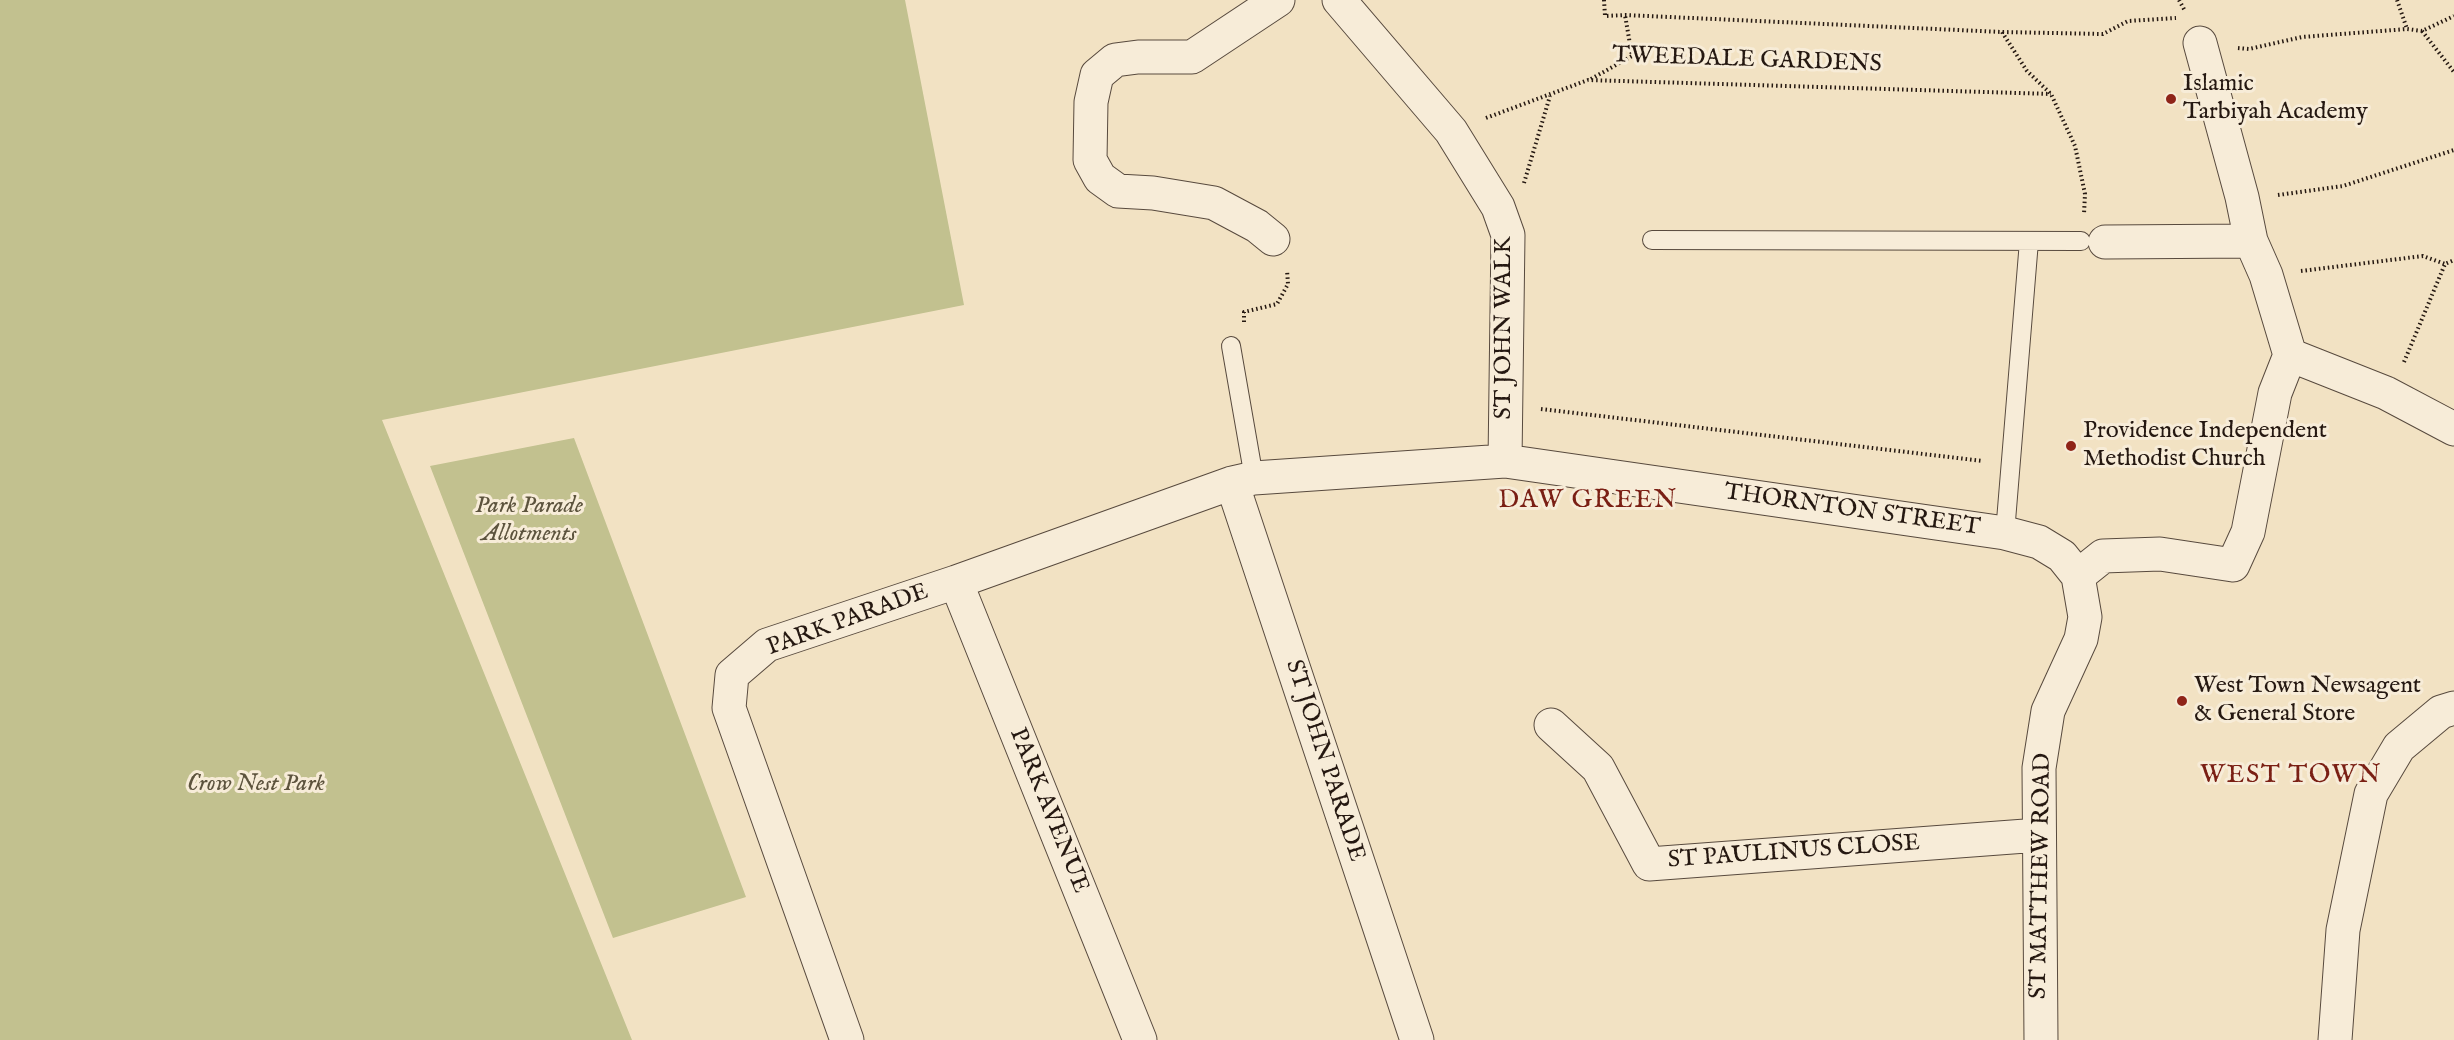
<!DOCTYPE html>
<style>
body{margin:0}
canvas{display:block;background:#f2e2c3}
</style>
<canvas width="2454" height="1040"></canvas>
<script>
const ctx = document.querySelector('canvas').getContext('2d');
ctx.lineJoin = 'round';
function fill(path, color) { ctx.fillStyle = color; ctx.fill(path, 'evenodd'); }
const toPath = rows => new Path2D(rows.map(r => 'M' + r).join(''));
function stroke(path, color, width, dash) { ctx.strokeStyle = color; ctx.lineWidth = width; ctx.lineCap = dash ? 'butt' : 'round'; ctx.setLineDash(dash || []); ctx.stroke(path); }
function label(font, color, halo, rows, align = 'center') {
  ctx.font = font + ' "IM FELL English",serif'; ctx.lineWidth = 6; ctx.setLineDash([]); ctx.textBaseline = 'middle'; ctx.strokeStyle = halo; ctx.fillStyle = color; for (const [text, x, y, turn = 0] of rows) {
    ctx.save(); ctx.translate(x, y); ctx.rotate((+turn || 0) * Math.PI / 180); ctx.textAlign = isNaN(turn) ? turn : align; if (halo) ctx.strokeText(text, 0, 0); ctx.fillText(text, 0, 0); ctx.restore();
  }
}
const green = toPath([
 [0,0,905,0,964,305,382,420,632,1040,0,1040],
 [574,438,746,897,613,938,430,466]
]);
const path = toPath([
 [1604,0,1605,16,1625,15,2002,32,2103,34,2128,21,2176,18],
 [2179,0,2185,11],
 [2397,0,2407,29],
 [2422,31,2454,72],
 [2002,32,2027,71,2051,94,2075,146,2085,194,2084,214],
 [2238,48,2249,49,2302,37,2407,29,2422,31,2454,16],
 [1591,79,1632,56,1625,15],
 [1486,118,1588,80,2051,94],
 [1524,183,1550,96],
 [2278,195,2343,186,2454,150],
 [2301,271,2423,256,2445,264],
 [1244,322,1244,312,1277,304,1288,284,1287,270],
 [2404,362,2445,264,2454,260],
 [1541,409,1983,461]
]);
const lane = toPath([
 [1652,240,2081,241],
 [1231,346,1254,478],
 [2005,533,2029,241]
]);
const street = toPath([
 [1339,0,1451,131,1498,207,1508,235,1505,461],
 [2200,43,2242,197,2251,241,2266,275,2290,355,2386,393,2454,429],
 [1273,239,1257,226,1214,203,1153,193,1118,191,1100,178,1090,160,1091,102,1097,75,1115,60,1138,57,1192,57,1278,0],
 [2105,242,2251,241],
 [1232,483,1417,1040],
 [956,582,1140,1040],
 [1551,725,1598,768,1649,864,2039,835],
 [847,1040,729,708,732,675,767,645,956,582,1232,483,1254,478,1505,461,2005,533,2039,542,2062,556,2078,576,2103,556,2160,554,2233,565,2248,532,2275,393,2290,355],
 [2041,1040,2039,768,2048,711,2081,639,2085,617,2078,576],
 [2335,1040,2343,930,2371,794,2399,747,2441,712,2454,708]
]);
const markers = [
 [2171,99,6,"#8f2418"],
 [2071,446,6,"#8f2418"],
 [2182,701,6,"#8f2418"]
];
const streetNames = [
 ["TWEEDALE GARDENS",1747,61,2],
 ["ST JOHN WALK",1505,328,-90],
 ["THORNTON STREET",1852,511,8],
 ["PARK PARADE",848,621,-20],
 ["ST JOHN PARADE",1324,761,72],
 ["PARK AVENUE",1048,811,68],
 ["ST PAULINUS CLOSE",1794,853,-4],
 ["ST MATTHEW ROAD",2042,876,-89]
];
const poiNames = [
 ["Islamic",2183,85],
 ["Tarbiyah Academy",2183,113],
 ["Providence Independent",2083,432],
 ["Methodist Church",2083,460],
 ["West Town Newsagent",2194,687],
 ["& General Store",2194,715]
];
const parkNames = [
 ["Park Parade",529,507],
 ["Allotments",529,535],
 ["Crow Nest Park",256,785]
];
const neighbourhoodNames = [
 ["DAW GREEN",1588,502],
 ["WEST TOWN",2291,777]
];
fill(green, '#c2c18f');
stroke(lane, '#584a3e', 20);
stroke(street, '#584a3e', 35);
stroke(path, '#251811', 4, [1.5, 3]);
stroke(lane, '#f7ecd8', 18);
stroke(street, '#f7ecd8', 33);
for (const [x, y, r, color] of markers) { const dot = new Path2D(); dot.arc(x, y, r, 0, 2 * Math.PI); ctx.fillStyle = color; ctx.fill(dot); stroke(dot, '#f7ecd8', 2); }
label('24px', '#251811', '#f7ecd8', streetNames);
label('24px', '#251811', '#f7ecd8', poiNames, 'left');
label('italic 24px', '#5c533d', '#f7ecd8', parkNames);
ctx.letterSpacing = '1.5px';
label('26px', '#7a1f14', '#f7ecd8', neighbourhoodNames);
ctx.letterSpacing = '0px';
</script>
